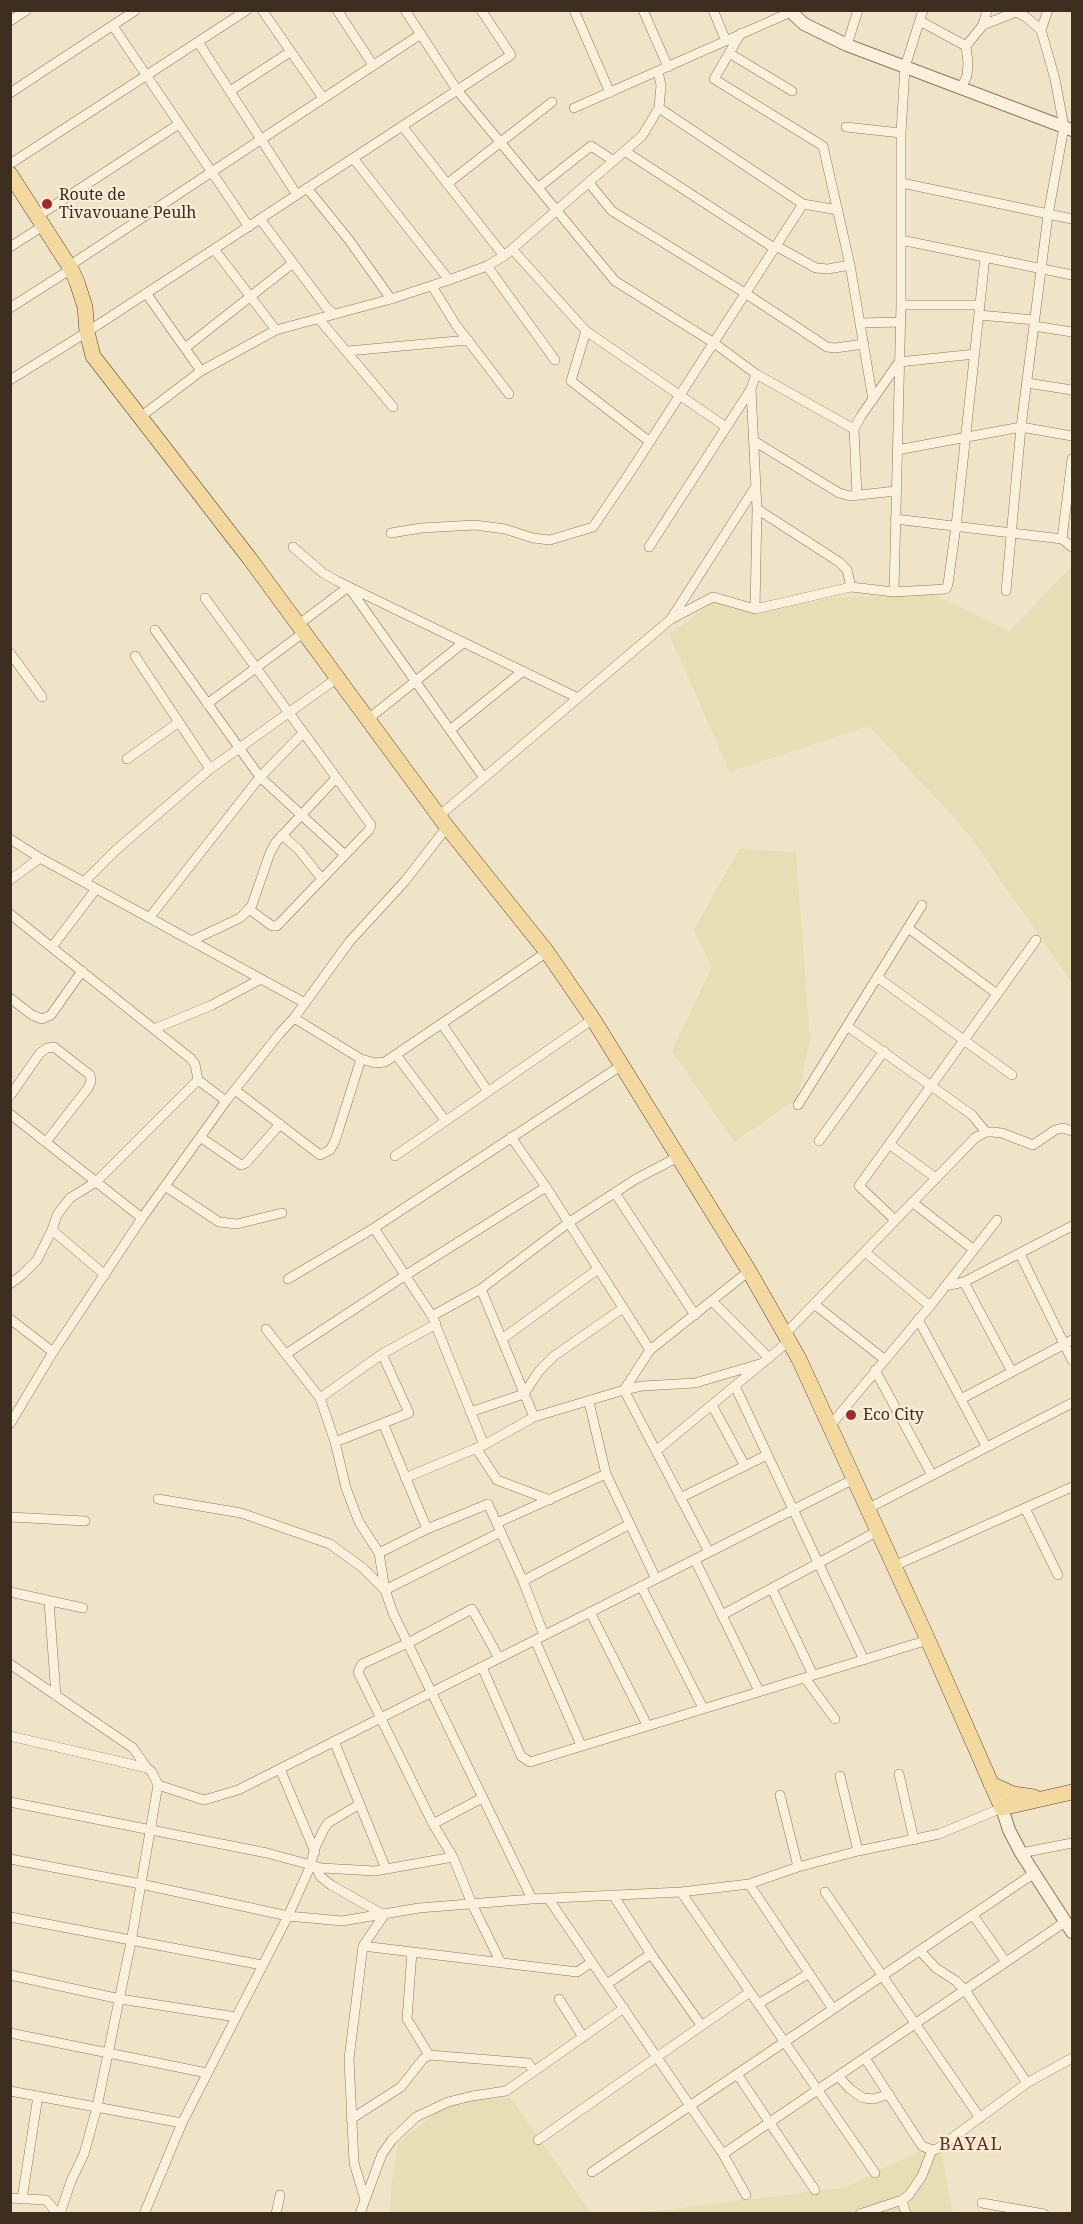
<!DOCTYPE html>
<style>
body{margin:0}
#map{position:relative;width:1083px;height:2224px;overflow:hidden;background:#f0e4c8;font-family:"Noto Serif",serif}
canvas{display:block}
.frame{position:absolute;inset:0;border:12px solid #3d2e20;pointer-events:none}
</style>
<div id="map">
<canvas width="1083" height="2224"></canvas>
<div class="frame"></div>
</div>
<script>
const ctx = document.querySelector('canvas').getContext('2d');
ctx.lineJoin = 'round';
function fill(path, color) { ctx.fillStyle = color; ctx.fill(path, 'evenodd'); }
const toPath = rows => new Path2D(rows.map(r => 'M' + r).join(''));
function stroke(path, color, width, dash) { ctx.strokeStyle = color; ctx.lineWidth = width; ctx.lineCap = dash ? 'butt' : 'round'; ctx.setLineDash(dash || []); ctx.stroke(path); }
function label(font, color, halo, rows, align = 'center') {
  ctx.font = font + ' "Noto Serif",serif'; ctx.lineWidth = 4.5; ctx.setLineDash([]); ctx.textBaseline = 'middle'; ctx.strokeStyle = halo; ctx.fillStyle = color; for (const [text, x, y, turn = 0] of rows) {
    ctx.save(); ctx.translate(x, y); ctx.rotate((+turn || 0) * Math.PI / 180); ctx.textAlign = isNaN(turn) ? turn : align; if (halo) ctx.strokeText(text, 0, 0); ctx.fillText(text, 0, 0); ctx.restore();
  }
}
const farmland = toPath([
 [1072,567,1072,983,967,832,869,726,730,772,669,634,716,600,754,614,830,598,932,594,1009,631],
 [739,849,796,852,810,1040,797,1099,734,1142,672,1051,712,967,694,930],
 [511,2098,591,2213,390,2214,391,2190,398,2143,442,2108,477,2100],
 [925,2149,942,2155,953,2213,629,2214,843,2188]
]);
const minor = toPath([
 [262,10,323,98],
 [337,10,373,65],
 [405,10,457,90,615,281,714,343,756,374,854,429],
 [574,10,610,93],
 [643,10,668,67],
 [713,10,726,41],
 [10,21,27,10],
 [920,21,966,46,968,63,967,76,961,88],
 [983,25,1016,12,1026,17,1041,30],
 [113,26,249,227],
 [741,33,714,79,823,146,850,265,873,400],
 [198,42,297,195],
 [847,45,858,10],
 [966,46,983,25,987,10],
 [729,53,792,91],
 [230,91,290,52],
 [10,93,136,10],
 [574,108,791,12],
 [659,108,803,204,838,210],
 [402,126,504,256],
 [846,127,901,133],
 [626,152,774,248],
 [353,158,449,280],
 [10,164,247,10],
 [589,183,612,211,745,293,827,347,835,348,864,344],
 [902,183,1072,219],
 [447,184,552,102],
 [539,187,591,146,614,161],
 [307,188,349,240,391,299],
 [38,216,179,124],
 [260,219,326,307,334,314],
 [901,240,1072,275],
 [776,246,816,268,828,269,850,265],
 [10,247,43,226],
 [214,249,276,330],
 [512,249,586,331,726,427],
 [69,266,421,34],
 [487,266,555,360],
 [432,286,456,325,509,394],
 [146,293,201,371],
 [901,305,980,305],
 [10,308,71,269],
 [979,315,1035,320],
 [319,319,393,407],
 [860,323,900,322],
 [1034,326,1072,332],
 [586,331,571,381,650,442],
 [185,348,293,263],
 [348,351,468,340],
 [10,380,87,332,511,55,481,10],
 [1027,383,1072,390],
 [139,418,201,371,276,330,391,299,449,280,487,266,504,256,642,136,659,108,661,85,658,72],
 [754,441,839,493,850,496,896,491],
 [897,450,1021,427,1072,436],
 [1072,459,1062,539,1072,547],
 [857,495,854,429,861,416,899,362,975,354],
 [757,509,839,562,847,570,851,587],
 [895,519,1062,539],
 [391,533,421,528,475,525,505,529,533,538,550,540,593,527,629,474,803,204],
 [293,547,323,573,337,581,578,698],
 [649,547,751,389],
 [350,589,484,778],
 [1006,591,1021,427,1048,215,1064,127,1055,79,1041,30,1048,10],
 [894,592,901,305,901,133,905,67,923,10],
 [205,598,371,825,369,830,277,926,272,926,249,909],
 [755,609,757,509,751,389,756,374],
 [671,619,756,486],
 [298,625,348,587],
 [155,630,260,777,345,855],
 [10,653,42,697],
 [135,656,210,769],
 [207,704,303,633],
 [367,720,463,643],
 [450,730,523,671],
 [127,759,179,722],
 [439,816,671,619,713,597,755,609,851,587,894,592,946,589,948,584,956,526,985,257],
 [282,835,298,849,322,879],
 [10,839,40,858,305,1003],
 [10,880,40,858],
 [84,882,116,850,210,769,336,679],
 [10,914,190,1058,195,1064,198,1080,226,1101],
 [149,918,260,777,303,733],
 [908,928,997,994],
 [191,941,240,918,246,912,252,905,270,853,276,842,336,778],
 [52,947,96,889],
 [877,977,1012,1075],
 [10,998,32,1015,42,1019,51,1015,82,971],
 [294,1018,361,1059,375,1063,385,1062,547,952],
 [442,1024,487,1090],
 [847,1026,972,1115,986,1132],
 [154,1029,212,1005,261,979],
 [396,1055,445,1120],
 [235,1090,320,1155,330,1150,335,1141,361,1059],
 [10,1096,40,1053,47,1048,54,1047,90,1075,91,1081,88,1088,46,1142],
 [798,1105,922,905],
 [10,1114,142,1218],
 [200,1137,241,1165,246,1163,280,1124],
 [511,1137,546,1187,650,1350],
 [819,1141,884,1051],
 [889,1144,936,1178],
 [395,1156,593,1019],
 [165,1186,219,1222,237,1224,282,1213],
 [615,1193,695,1315],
 [912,1202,973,1249],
 [895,1220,859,1186,1036,940],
 [374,1228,432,1316,484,1445],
 [52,1230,105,1275],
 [865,1252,930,1306],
 [1020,1254,1072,1360],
 [288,1279,374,1228,622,1065],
 [964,1282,1012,1372],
 [10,1284,22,1275,37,1260,52,1230,57,1215,70,1198,96,1182,198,1080],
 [945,1286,964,1282,1072,1226],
 [481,1289,534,1417],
 [712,1301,769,1358],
 [814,1304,884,1359],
 [432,1316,481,1289,568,1223,636,1179,678,1157],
 [10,1319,53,1352],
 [918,1319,986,1446],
 [266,1329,320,1398,335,1442,346,1488,359,1522,379,1553,385,1590,393,1613,532,1899],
 [785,1334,975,1138,986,1132,992,1132,1002,1133,1033,1145,1055,1130,1063,1128,1072,1131],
 [502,1339,598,1269],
 [286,1354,406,1275,546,1187],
 [875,1370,932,1475],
 [735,1386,864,1660],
 [624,1390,709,1552],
 [624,1390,650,1350,749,1271],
 [320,1398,382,1354,436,1324],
 [961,1399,1072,1340],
 [589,1402,606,1474,656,1579],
 [712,1405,745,1466],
 [470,1412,524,1394,539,1371,554,1356,623,1308],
 [383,1423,427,1529,488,1504,523,1581,544,1635],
 [10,1424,53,1352,142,1218,226,1101,280,1033,294,1018,350,941,405,881,447,827],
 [829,1427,930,1306,997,1220],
 [335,1442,409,1413,382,1354],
 [476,1448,497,1480,550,1500],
 [656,1451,789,1341],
 [405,1478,484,1445,534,1417,624,1390,642,1386,695,1383,763,1363],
 [680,1498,767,1455],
 [158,1499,241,1513,330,1544,363,1568,385,1590,501,1532],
 [1025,1508,1058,1575],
 [867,1509,1072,1403],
 [10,1517,85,1521],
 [497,1523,606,1474],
 [379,1553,427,1529],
 [695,1560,759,1691],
 [894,1566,1072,1487],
 [523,1581,630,1524],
 [641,1586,703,1708],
 [772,1589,813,1675],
 [10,1592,83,1608],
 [49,1601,56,1696],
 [590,1612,647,1725],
 [722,1615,878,1531],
 [535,1640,581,1745],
 [499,1658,472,1609,408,1643,362,1664,358,1672,433,1824,453,1857,472,1904,501,1963],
 [10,1664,133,1748,147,1768],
 [482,1667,521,1756,530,1762,928,1640],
 [805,1678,835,1719],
 [10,1736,147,1768,152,1772,158,1785,131,1942,97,2107,84,2154,71,2181,60,2214],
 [334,1741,386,1869],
 [280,1769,315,1852],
 [899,1774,914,1840],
 [840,1776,858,1851],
 [158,1785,204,1800,238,1790,854,1479],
 [780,1795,798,1867],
 [10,1802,267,1853,322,1868,375,1871,453,1857],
 [433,1824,482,1798],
 [1021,1853,1072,1843],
 [10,1859,141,1884,288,1916,342,1921,419,1908,532,1899,681,1892,749,1884,798,1867,858,1851,939,1834,1002,1808],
 [315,1866,321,1877,331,1885,384,1915,363,1946,349,2059,354,2163,365,2200,360,2214],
 [749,1884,833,2009],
 [681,1892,875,2173],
 [825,1892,980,2118],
 [613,1895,651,1954,701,2025],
 [548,1898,723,2154],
 [973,1915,1006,1962],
 [10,1917,262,1965],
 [363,1946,577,1972,592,1962],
 [920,1951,936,1968,956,1981,965,1990,1027,2083],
 [412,1952,407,2019,429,2055],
 [10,1975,120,1999,236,2017],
 [607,1984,651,1954],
 [559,1999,583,2037],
 [758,2004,808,1974],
 [10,2033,207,2073],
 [865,2058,922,2146,932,2150],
 [737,2074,815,2190],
 [838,2076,850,2089,863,2098,874,2099,889,2094],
 [10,2091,182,2123],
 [351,2119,401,2087,423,2059,429,2055,528,2063,534,2071],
 [538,2140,750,1992],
 [592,2172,1033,1874],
 [746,2195,723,2154,1065,1922],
 [10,2198,46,2200,58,2214],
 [22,2199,38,2096],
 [365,2200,382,2154,392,2140,416,2117,448,2102,472,2096,506,2091,624,2008],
 [902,2200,906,2214],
 [982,2203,1044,2214],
 [144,2214,182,2123,288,1916,311,1865,314,1850,324,1829,328,1823,360,1804],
 [276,2214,280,2195],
 [860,2214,902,2200,909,2195,922,2176,932,2150,937,2149,1027,2083,1072,2058]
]);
const tertiary = toPath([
 [789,10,804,24,847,45,1072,130],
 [1002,1808,1009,1830,1021,1853,1072,1932]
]);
const primary = toPath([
 [10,174,71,269,77,282,85,307,87,332,93,356,250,559,447,827,547,952,593,1019,749,1271,799,1359,928,1640,1002,1808,1072,1792],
 [991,1784,1013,1794,1034,1797]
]);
const markers = [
 [47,204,6,"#9e2a2b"],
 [851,1415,6,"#9e2a2b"]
];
const poiNames = [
 ["Route de",59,195],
 ["Tivavouane Peulh",59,213],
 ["Eco City",863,1415]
];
const neighbourhoodNames = [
 ["BAYAL",971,2145]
];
fill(farmland, '#e6deb5');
stroke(minor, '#8d765c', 10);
stroke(tertiary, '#8d765c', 14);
stroke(primary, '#5b4430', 16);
stroke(minor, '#faf1dc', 9);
stroke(tertiary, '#faf1dc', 12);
stroke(primary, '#f3d9a0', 15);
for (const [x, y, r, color] of markers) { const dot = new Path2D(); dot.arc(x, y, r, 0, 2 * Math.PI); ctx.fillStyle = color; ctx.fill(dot); stroke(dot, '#f7eed8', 2); }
label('16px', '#3d2e20', '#f7eed8', poiNames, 'left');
ctx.letterSpacing = '1.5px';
label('18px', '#6b2e1e', '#f7eed8', neighbourhoodNames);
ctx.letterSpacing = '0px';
</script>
